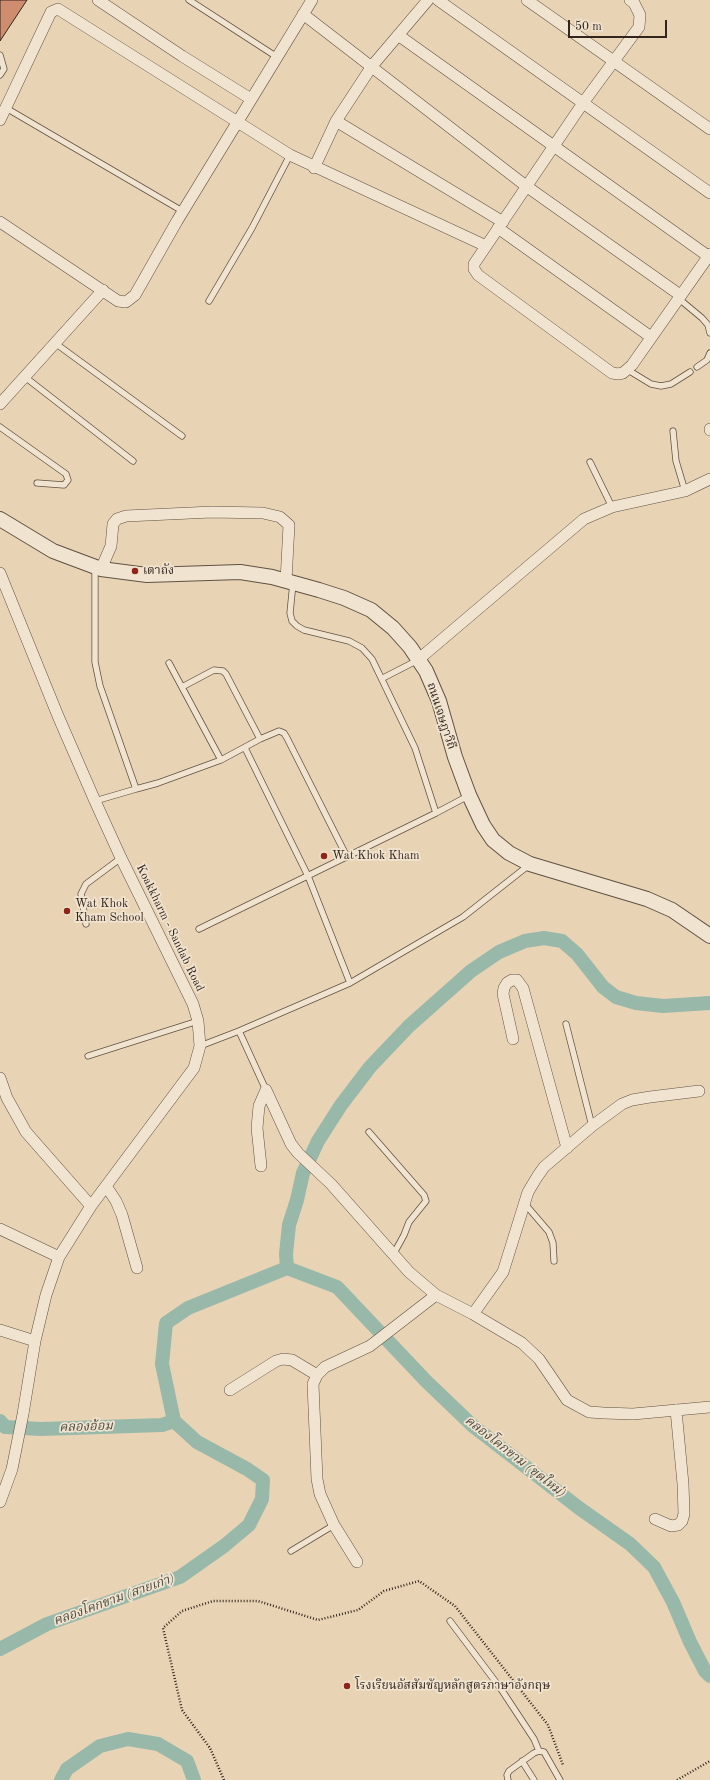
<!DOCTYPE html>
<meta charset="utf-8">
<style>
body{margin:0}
#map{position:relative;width:710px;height:1780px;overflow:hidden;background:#e8d4b5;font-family:"Old Standard TT",serif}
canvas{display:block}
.scale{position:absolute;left:568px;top:20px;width:99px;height:18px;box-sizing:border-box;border:2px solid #33251d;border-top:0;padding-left:5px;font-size:12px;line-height:14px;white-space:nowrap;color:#33251d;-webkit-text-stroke:3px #f0e3cf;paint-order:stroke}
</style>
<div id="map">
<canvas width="710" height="1780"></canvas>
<div class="scale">50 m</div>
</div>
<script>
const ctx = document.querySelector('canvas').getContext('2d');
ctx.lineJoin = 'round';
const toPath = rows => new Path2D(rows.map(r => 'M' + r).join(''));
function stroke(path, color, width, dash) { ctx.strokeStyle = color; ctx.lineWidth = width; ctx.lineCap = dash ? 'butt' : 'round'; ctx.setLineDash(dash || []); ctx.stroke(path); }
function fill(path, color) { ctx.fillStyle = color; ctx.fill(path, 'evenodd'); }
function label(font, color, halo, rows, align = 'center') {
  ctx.font = font + ' "Old Standard TT","Noto Serif Thai",serif'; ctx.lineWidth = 3.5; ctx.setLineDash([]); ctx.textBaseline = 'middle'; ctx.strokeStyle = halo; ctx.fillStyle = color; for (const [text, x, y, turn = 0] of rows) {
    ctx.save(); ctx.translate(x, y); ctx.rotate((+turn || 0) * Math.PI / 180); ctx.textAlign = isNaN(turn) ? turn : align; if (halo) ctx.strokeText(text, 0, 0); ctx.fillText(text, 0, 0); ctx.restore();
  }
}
const canal = toPath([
 [287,1268,286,1254,289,1225,297,1200,303,1173,318,1141,341,1105,370,1067,409,1026,471,971,499,952,525,941,544,938,562,941,577,954,603,987,616,997,636,1003,663,1006,710,1003],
 [287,1268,337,1287,426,1381,473,1426,579,1508,630,1544,654,1567,673,1602,690,1642,705,1671,710,1676],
 [0,1421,5,1427,41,1429,162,1425,174,1421],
 [0,1649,47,1624,180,1577,224,1546,249,1525,262,1499,263,1480,247,1469,197,1442,174,1421,162,1364,166,1323,188,1308,287,1268],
 [61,1780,67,1769,100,1746,128,1739,158,1744,187,1761,194,1780]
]);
const building = toPath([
 [0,0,27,0,0,41,0,0]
]);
const path = toPath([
 [224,1780,210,1748,182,1710,163,1628,182,1611,213,1601,258,1601,318,1620,358,1610,384,1591,419,1581,455,1606,548,1725,563,1765],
 [677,1780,710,1761]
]);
const service = toPath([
 [189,0,277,57],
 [0,55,4,69,0,75],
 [6,108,184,212],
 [678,298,702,318,708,325,710,333],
 [209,301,252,228,290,155],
 [55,343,182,436],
 [697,367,707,360,710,353],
 [628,370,651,384,661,386,671,384,690,372],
 [25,377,133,461],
 [0,427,66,474,68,480,64,485,37,483],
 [673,431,676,461,685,491],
 [590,462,612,507],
 [95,568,95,662,100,686,136,789,158,783,221,760,260,739,279,731,284,733,287,738,347,857],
 [293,583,290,613,292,621,297,626,304,630,349,641,362,648,372,659,415,748,436,813],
 [169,663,221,760],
 [383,678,418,660],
 [182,687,214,670,223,671,226,674,260,739],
 [245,748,308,876,350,983],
 [95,801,136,789],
 [86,924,81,894,86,884,121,858],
 [199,929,436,813,468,796],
 [566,1024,592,1126],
 [239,1031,266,1090],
 [200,1046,239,1031,350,983,463,917,529,865],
 [88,1056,198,1021],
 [369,1132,424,1195,426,1201,409,1222,404,1235,393,1255],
 [525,1204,549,1232,553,1243,554,1261],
 [291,1551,334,1525],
 [450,1621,501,1689,534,1739,539,1751],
 [522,1761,534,1780],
 [508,1780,507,1775,509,1771,534,1753,539,1751,544,1752,560,1780]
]);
const minor = toPath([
 [98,0,182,56,251,99],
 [438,0,710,193],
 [527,0,710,129],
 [630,0,634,3,640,15,639,27,583,103,474,264,474,269,478,275,612,373,618,374,623,373,632,365,710,254],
 [303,14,526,186,680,295],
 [398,35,708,256],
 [0,120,51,12,58,9,290,155,486,246],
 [336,121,503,222],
 [314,168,336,121,372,66,428,0],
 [0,222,118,301,126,302,135,295,177,221,312,0],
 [498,228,651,337],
 [0,404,103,290],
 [710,429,710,430],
 [101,569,111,546,113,524,117,519,126,516,212,512,263,513,280,517,289,525,286,581],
 [0,573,58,716,95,801,121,858,193,1004,198,1021,200,1046,194,1068,91,1206,59,1257,46,1295,35,1341,23,1414,12,1469,0,1502],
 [419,659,584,519,612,507,685,491,710,479],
 [513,1039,503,994,504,988,507,983,512,980,517,980,523,988,567,1148],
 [0,1078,7,1098,26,1132,91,1206],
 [266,1090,291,1144,298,1153,331,1184,409,1272,436,1295,473,1314,522,1343,539,1359,567,1400,589,1412,604,1413,633,1414,710,1407],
 [261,1166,257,1128,259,1106,266,1090],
 [106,1186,116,1201,122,1215,137,1268],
 [0,1229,59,1257],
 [473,1314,503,1272,528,1192,537,1177,544,1167,592,1126,622,1104,632,1100,650,1097,699,1091],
 [0,1330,35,1341],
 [230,1390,276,1361,283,1359,292,1360,317,1375],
 [655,1519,671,1526,678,1525,682,1521,684,1514,683,1484,676,1410],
 [357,1562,334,1525,320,1494,317,1479,313,1384,317,1375,325,1367,370,1346,436,1295]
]);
const tertiary = toPath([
 [0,519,53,551,101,569,147,575,240,572,272,577,319,590,344,598,371,610,393,628,410,647,426,671,439,701,455,757,469,795,483,825,493,840,509,853,530,864,647,899,672,910,710,936]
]);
const markers = [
 [135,571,4,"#8f2418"],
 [324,856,4,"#8f2418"],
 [67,911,4,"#8f2418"],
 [347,1686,4,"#8f2418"]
];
const poiNames = [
 ["เตาถัง",143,571],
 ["Wat Khok Kham",332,856],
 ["Wat Khok",75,904],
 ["Kham School",75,918],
 ["โรงเรียนอัสสัมชัญหลักสูตรภาษาอังกฤษ",355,1686]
];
const streetNames = [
 ["ถนนเจษฎาวิถี",441,716,72],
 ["Koakkharm - Sandab Road",170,928,64]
];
const waterNames = [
 ["คลองอ้อม",86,1427,-2],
 ["คลองโคกขาม (ขุดใหม่)",515,1457,38],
 ["คลองโคกขาม (สายเก่า)",114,1600,-20]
];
stroke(canal, '#98b8aa', 14);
fill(building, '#ce8d6f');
stroke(building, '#33251d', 1);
stroke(service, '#605143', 7);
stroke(minor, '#605143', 12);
stroke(tertiary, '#605143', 16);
stroke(path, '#33251d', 2.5, [1, 2]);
stroke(service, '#f0e3cf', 5.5);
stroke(minor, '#f0e3cf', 11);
stroke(tertiary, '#f0e3cf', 14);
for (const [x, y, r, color] of markers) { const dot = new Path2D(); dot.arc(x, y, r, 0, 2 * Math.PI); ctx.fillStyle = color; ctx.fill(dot); stroke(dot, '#f0e3cf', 1.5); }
label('12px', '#33251d', '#f0e3cf', poiNames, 'left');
label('12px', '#33251d', '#f0e3cf', streetNames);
label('italic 13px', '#4c4a40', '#f0e3cf', waterNames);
</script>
